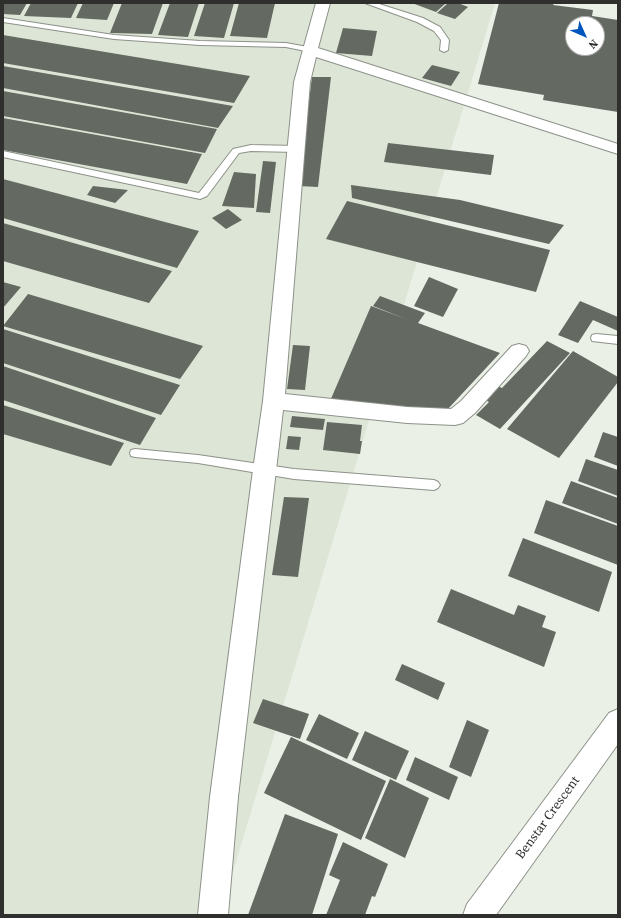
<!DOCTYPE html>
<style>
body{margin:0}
#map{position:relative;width:621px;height:918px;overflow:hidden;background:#eaf0e6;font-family:"Source Serif 4",serif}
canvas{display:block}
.frame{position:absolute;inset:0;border:4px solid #2f302d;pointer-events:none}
.north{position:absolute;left:565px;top:16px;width:40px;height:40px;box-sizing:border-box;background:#fff;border:1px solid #acacab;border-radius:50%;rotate:135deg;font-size:11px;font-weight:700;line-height:16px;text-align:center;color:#2f302d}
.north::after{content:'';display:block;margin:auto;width:14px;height:18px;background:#0055be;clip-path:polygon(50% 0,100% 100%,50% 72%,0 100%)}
</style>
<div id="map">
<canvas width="621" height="918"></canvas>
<div class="frame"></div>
<div class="north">N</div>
</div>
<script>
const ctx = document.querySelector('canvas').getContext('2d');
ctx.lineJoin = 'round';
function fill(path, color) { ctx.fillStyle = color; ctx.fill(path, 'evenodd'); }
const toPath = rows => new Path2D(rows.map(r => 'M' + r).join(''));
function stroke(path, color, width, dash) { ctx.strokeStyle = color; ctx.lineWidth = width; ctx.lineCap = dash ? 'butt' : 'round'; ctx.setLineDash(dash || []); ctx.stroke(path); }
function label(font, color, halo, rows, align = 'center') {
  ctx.font = font + ' "Source Serif 4",serif'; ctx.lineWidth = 4; ctx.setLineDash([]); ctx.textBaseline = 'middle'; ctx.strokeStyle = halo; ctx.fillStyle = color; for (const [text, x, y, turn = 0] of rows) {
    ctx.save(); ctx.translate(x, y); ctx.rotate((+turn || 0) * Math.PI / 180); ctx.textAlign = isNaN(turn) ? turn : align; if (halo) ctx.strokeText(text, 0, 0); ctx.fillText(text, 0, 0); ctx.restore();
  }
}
const built = toPath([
 [3,3,495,3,220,915,3,915]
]);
const building = toPath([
 [3,3,27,3,20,15,3,14],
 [31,3,78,3,71,18,24,16],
 [83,3,114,3,107,20,76,18],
 [122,3,163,3,152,34,110,33],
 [170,3,199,3,188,37,158,35],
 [205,3,234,3,224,38,194,36],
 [239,3,275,3,267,38,230,36],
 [412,3,446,3,436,12],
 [448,3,458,3,468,7,455,19,437,13],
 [499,3,554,3,553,5,593,10,592,16,618,20,618,112,543,100,544,95,478,84],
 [573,24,597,24,597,48,573,48],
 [343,28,377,31,372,56,336,53],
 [3,35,250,76,234,103,3,63],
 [432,65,460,72,451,86,422,78],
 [3,66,233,106,218,128,3,88],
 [312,77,331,77,318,187,298,186],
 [3,91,217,129,205,153,3,116],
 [3,118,202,154,187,184,3,150],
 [388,143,494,155,491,175,384,162],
 [263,161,276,162,270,213,256,212],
 [234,172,256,174,254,208,222,206],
 [3,179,199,231,177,268,3,218],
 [351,185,460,200,564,225,549,244,352,198],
 [93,186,128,190,115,203,87,195],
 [347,201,550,250,536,292,326,239],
 [228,209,242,220,226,229,212,218],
 [3,223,172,271,149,303,3,261],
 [429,277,458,289,443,317,414,306],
 [3,282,21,287,3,308],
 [28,294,203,346,180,379,3,326],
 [380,296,425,313,418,323,500,353,447,410,330,401,371,306,406,319,373,306],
 [580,301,618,317,618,331,593,320,578,343,558,335],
 [3,329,180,385,161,415,3,363],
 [547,341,570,353,500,429,476,415,489,402,481,398,494,384,502,388],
 [293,345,310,346,305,390,287,389],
 [573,351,618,377,618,382,559,458,507,429],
 [3,366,156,418,140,445,3,400],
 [3,405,124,443,111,466,3,434],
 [292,416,325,419,323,430,290,427],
 [327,422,362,425,360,441,362,441,360,454,323,450],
 [603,432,618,437,618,466,594,457],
 [288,436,301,437,299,450,286,449],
 [586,459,618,470,618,496,578,481],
 [571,481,618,498,618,524,562,503],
 [284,497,309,498,298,577,272,575],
 [546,500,618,526,618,565,534,533],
 [523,538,612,572,599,612,508,576],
 [451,589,514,615,518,605,546,616,542,627,556,632,544,667,437,622],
 [402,664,445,683,438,700,395,680],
 [263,699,309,714,300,739,253,723],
 [319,714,359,733,347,759,306,740],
 [467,720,489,730,471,777,449,767],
 [365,731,409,751,396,780,352,760],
 [291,737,386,781,361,840,264,793],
 [415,757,458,777,449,800,406,780],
 [390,779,429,798,405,858,365,838],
 [285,814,338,834,312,915,248,915],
 [343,842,388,864,375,897,372,896,365,915,326,915,340,880,329,875]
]);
const service = toPath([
 [365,3,376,3,423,18,440,27,449,40,448,50,444,52,440,50,441,40,434,31,417,22,365,3],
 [3,18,114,35,200,41,286,43,313,48,314,50,310,52,286,47,200,45,114,39,3,22,3,18],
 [251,145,297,146,301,149,297,152,251,151,239,153,207,196,200,199,3,157,3,151,199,193,233,149,251,145],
 [596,334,618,336,618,344,592,341,591,338,592,335,596,334],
 [135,449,198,455,294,469,434,480,438,482,440,485,438,488,434,490,294,479,198,463,135,457,131,456,130,453,131,450,135,449]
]);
const minor = toPath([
 [316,3,330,3,318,48,618,144,618,154,316,57,310,82,285,394,407,407,451,409,461,401,512,346,519,344,526,346,529,351,526,356,475,413,463,423,455,425,407,423,283,410,238,797,228,915,198,915,210,797,253,470,263,401,294,82,316,3],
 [618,709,618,744,496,915,463,915,467,904,609,713,618,709]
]);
const nearStreetnames = [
 ["Benstar Crescent",548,818,-54]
];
fill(built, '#dde6d6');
fill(building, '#646961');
stroke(service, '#8c9189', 2);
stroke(minor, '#8c9189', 2);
fill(service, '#fff');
fill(minor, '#fff');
label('13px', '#2f302d', '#fff', nearStreetnames);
</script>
